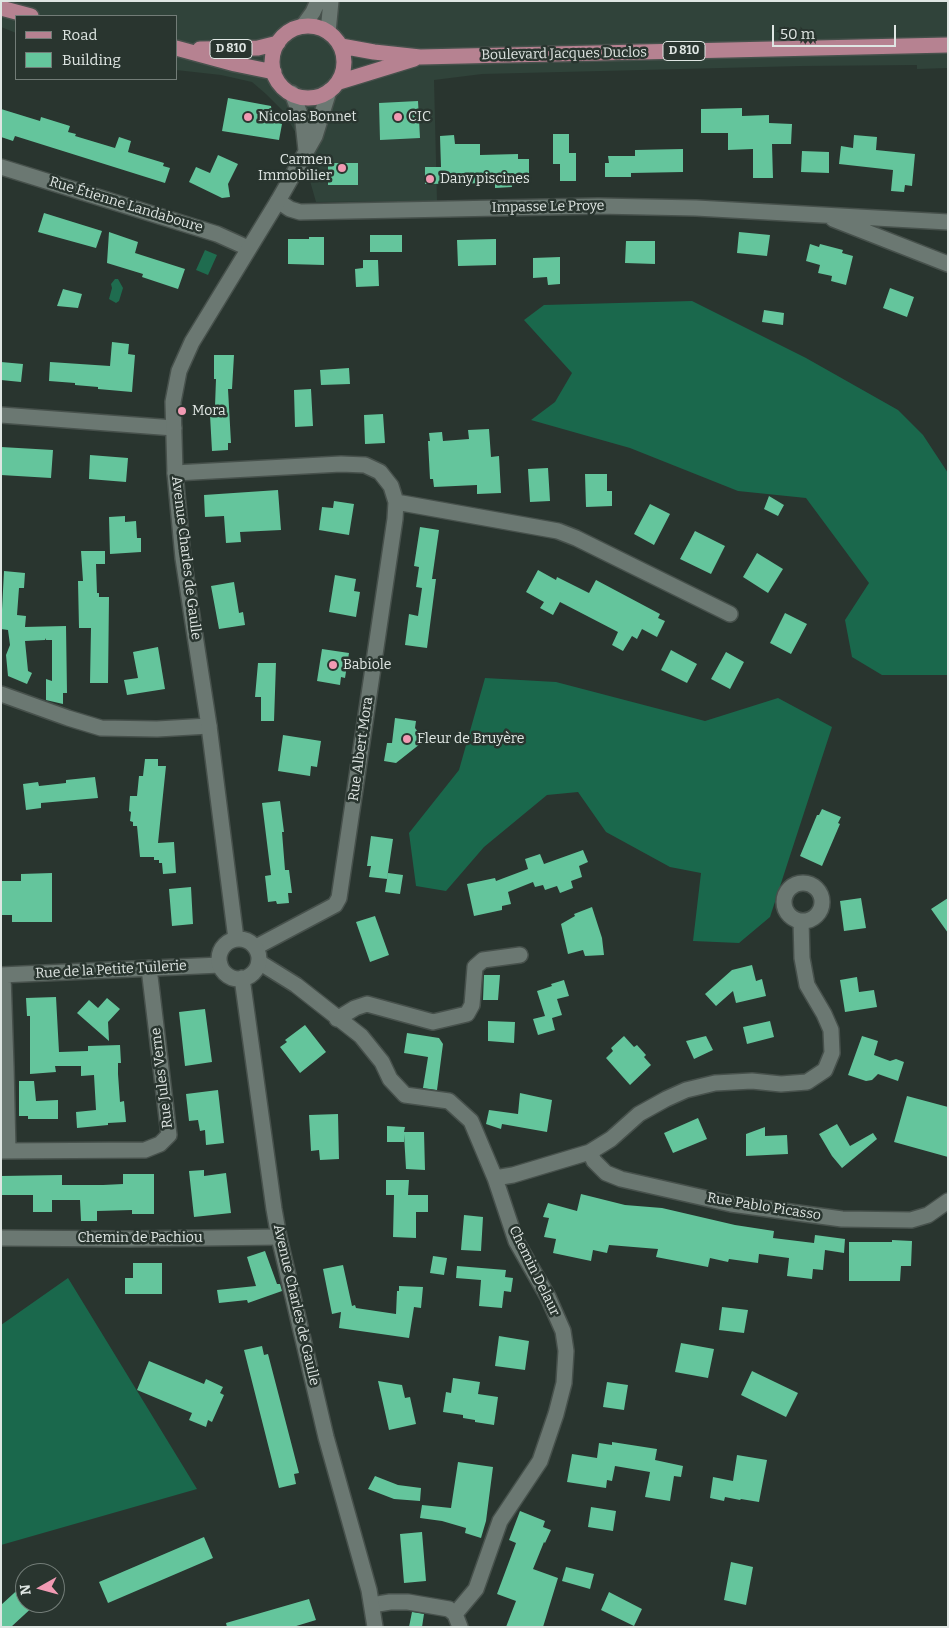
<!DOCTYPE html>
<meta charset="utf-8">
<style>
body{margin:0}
#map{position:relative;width:949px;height:1628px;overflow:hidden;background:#29352f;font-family:Bitter,serif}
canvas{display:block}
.frame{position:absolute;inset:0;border:2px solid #dfe6e3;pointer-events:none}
.legend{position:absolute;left:15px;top:15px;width:162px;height:65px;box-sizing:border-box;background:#29352f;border:1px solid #727c77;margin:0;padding:6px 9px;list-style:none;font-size:15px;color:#dfe6e3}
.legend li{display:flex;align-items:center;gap:10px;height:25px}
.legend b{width:25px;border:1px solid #727c77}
.north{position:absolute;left:15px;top:1563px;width:50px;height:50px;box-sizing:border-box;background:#29352f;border:1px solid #727c77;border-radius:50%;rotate:263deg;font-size:14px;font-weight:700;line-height:20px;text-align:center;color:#dfe6e3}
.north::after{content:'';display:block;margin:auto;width:18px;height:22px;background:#f19ab3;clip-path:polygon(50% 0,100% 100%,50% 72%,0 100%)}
.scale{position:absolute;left:772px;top:25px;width:124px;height:22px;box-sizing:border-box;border:2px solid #dfe6e3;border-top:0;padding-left:6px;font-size:15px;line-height:18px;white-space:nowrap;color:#dfe6e3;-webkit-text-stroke:4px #29352f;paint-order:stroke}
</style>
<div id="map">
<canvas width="949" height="1628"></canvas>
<div class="frame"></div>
<ul class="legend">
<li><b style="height:6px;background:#b68291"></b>Road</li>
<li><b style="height:14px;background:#64c59c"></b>Building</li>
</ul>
<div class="north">N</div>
<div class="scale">50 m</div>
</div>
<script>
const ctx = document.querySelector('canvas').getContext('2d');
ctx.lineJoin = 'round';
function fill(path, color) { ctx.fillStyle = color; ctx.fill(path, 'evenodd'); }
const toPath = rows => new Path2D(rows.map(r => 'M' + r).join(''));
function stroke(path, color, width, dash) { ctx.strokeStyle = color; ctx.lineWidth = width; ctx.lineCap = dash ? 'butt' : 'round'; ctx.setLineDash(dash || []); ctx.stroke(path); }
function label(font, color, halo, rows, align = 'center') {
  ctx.font = font + ' Bitter,serif'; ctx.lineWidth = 5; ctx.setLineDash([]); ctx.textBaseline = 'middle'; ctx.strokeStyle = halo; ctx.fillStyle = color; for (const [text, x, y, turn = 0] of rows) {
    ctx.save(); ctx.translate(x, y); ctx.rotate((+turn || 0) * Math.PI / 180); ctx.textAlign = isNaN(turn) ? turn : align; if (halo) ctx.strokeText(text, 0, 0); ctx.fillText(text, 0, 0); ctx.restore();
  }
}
const built = toPath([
 [1,1,948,1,948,68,917,69,917,65,802,66,482,74,434,80,437,201,316,202,297,135,283,111,266,94,252,82,221,75,176,70,176,16,16,16,16,33,1,27]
]);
const forest = toPath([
 [692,301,806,358,898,410,923,435,948,473,948,675,882,675,852,657,845,620,869,583,806,498,738,491,630,448,531,420,555,402,572,373,524,320,544,305],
 [485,678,556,682,705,721,778,698,832,727,770,917,739,943,693,941,701,873,670,867,606,832,578,792,547,795,484,847,446,891,416,886,409,833,459,770],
 [68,1278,197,1489,1,1545,1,1325]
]);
const water = toPath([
 [205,250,217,255,208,275,196,270],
 [115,279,118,279,123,288,119,301,116,303,109,299,112,288,111,284]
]);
const building = toPath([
 [228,98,271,106,273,122,282,124,279,140,222,131],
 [418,101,420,138,380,140,379,103],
 [742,108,742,116,769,115,769,123,792,124,791,144,772,144,773,178,753,178,753,149,728,150,728,133,701,133,701,109],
 [1,109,40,121,41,117,70,126,68,132,76,134,75,136,115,148,119,137,131,141,128,152,164,163,163,166,170,168,165,183,15,136,13,141,1,137],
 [553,134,569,134,569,153,576,153,576,181,560,181,560,164,553,164],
 [454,135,455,144,480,144,480,155,518,154,518,159,529,159,529,177,511,177,512,187,495,188,495,183,425,184,425,167,441,167,440,136],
 [854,135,877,137,876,150,915,154,912,186,905,185,904,192,891,191,893,170,839,164,841,146,853,148],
 [683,149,683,172,631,173,631,177,605,177,605,163,609,163,608,156,635,156,635,150],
 [802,151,829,152,829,173,801,172],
 [218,155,238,164,228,184,230,197,222,198,189,182,196,167,210,173],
 [328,163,358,163,358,185,328,185],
 [44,213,102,231,96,248,38,232],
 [109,232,138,242,135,253,185,269,178,289,142,277,143,274,107,263],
 [739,232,770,235,767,256,737,253],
 [370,235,402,235,402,252,370,252],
 [309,237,324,237,324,265,288,264,288,239,309,239],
 [496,239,496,265,458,266,457,240],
 [626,241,655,241,655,264,625,263],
 [810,244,819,247,820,244,843,250,842,253,853,256,846,285,831,281,832,276,818,273,820,265,806,261],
 [560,257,560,284,548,285,547,277,533,278,533,258],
 [363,260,378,260,379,286,356,287,355,269,363,268],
 [890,288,914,297,907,317,883,308],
 [63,289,82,294,78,308,57,306],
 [764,310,784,313,783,325,762,322],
 [112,342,129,344,128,354,135,355,132,392,98,389,98,387,75,385,75,383,49,381,50,362,110,366],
 [214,355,234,355,232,389,228,389,231,443,228,443,228,450,212,451,210,415,211,407,215,406,216,379,214,379],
 [1,362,23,364,21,382,1,380],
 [349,368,350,384,321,385,320,370],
 [311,389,313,426,295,427,294,390],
 [383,414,385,443,365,444,364,415],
 [489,429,491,457,499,456,501,493,477,494,477,485,434,487,433,479,430,479,428,441,430,441,429,433,442,432,443,441,469,439,468,430],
 [1,447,53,450,51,478,1,475],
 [90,455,128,458,126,482,89,479],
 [548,468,550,501,530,502,528,469],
 [585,474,607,474,607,491,612,491,612,506,586,507],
 [278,490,281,530,240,532,241,542,226,543,224,516,205,517,204,495],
 [769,496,784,505,778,516,764,509],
 [334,501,354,504,349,535,319,530,322,507,333,508],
 [650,504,670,514,654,545,634,534],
 [125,516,125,522,136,521,137,538,141,538,141,552,110,554,109,517],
 [420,527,439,530,432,579,436,579,427,648,405,645,409,614,418,616,422,588,416,587,419,567,414,566],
 [695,531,725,546,711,574,680,559],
 [81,551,105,551,105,564,96,564,97,593,99,593,99,597,109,597,108,683,90,683,91,628,79,628,78,581,83,581],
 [757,553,783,569,768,593,743,577],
 [538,570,556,580,557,577,589,593,596,580,660,614,658,618,665,621,657,637,642,629,637,639,632,636,623,651,612,645,618,632,560,602,553,615,540,608,544,602,526,592],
 [4,571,25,573,24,588,19,588,17,615,26,616,25,627,66,626,67,693,63,693,63,704,46,700,46,679,52,681,52,640,46,640,46,638,45,640,25,641,28,671,32,673,27,684,8,676,6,655,10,645,8,630,1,629],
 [335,575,356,579,354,591,360,592,356,617,329,612],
 [234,582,239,613,243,612,245,625,219,629,211,586],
 [785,613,807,624,791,654,770,643],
 [158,647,165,689,127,695,124,680,138,678,133,652],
 [322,649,349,653,345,678,341,677,340,685,317,681],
 [671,650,697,664,687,683,661,670],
 [726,652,744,662,730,689,711,679],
 [258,663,276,663,274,721,261,721,261,697,255,697],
 [395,718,416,721,415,728,421,736,420,744,396,763,384,761,387,743,392,743],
 [283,735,321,741,317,767,311,766,310,776,278,771],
 [145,759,158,759,158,766,166,766,158,843,174,842,176,873,163,874,162,863,159,863,159,860,154,860,154,857,140,857,137,826,133,826,133,822,130,821,131,812,129,811,130,796,137,796,139,776,143,776],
 [95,777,98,798,41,803,41,808,26,810,23,784,38,782,39,786,66,783,66,780],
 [280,801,284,832,282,832,285,870,289,870,292,893,288,893,289,903,277,904,276,901,268,902,265,876,271,875,262,803],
 [822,809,841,817,838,823,840,824,822,866,800,856,817,815,819,815],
 [371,836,393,839,387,879,369,877,371,866,367,866],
 [583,850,588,862,579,866,582,877,571,881,573,888,560,893,557,886,545,890,543,885,535,887,533,882,508,892,511,904,502,906,502,910,474,916,467,884,495,878,496,881,528,869,525,859,540,854,544,864],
 [52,873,52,922,12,922,12,915,1,915,1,881,21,881,21,874],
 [388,873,403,875,400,894,385,892],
 [191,887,193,924,172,926,169,889],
 [861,898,866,928,844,931,840,901],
 [948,898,948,933,931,909],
 [592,907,602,938,604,955,585,956,583,950,568,954,561,924,575,916,574,914],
 [375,916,389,955,370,962,356,922],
 [752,965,756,981,762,979,766,996,736,1003,733,991,716,1006,705,994,732,970],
 [484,975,500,975,498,1000,483,1000],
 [857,977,859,992,874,990,877,1007,845,1012,840,980],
 [564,980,569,996,557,999,562,1015,552,1018,555,1030,538,1035,533,1019,545,1016,537,991,552,986,551,984],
 [56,997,59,1052,88,1051,88,1046,120,1045,121,1063,118,1063,118,1074,120,1102,124,1101,126,1122,108,1123,108,1125,77,1128,76,1112,96,1110,94,1075,81,1076,81,1066,55,1066,56,1072,30,1074,30,1016,27,1016,26,998],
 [107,998,120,1009,108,1022,109,1041,77,1013,89,1000,98,1008],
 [205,1009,212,1062,185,1066,179,1012],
 [488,1021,515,1022,514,1043,488,1041],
 [770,1021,774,1037,747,1044,743,1027],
 [305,1025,326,1052,300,1073,280,1047,287,1042,285,1040],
 [407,1033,439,1038,443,1044,437,1090,423,1088,428,1057,404,1053],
 [624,1036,634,1047,637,1045,646,1055,644,1057,651,1065,630,1085,606,1058,613,1051,611,1048],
 [706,1036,713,1050,694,1059,686,1041],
 [862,1036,878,1041,874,1055,890,1061,896,1059,904,1062,898,1081,878,1074,872,1080,866,1081,848,1075],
 [19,1081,34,1081,36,1101,58,1100,58,1119,28,1119,28,1116,19,1116],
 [218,1090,224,1143,206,1145,205,1130,200,1131,198,1120,189,1121,186,1094],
 [520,1093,552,1100,547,1132,502,1124,501,1129,486,1124,489,1110,518,1114],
 [907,1096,948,1107,948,1157,894,1142],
 [338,1114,339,1159,320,1160,319,1150,311,1151,309,1115],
 [698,1118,707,1139,673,1153,664,1133],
 [837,1124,850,1146,873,1133,877,1139,842,1168,832,1156,819,1134],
 [387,1126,405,1127,404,1132,424,1132,425,1170,406,1169,404,1134,404,1142,387,1142],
 [765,1127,765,1136,787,1135,788,1154,746,1156,746,1134],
 [204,1170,204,1176,226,1173,231,1213,194,1217,189,1171],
 [123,1174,154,1174,154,1214,132,1214,132,1210,97,1211,97,1221,81,1221,80,1200,52,1200,52,1212,33,1212,33,1195,1,1195,1,1176,62,1175,62,1185,103,1185,123,1184],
 [386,1180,409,1180,408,1195,428,1195,428,1212,416,1212,416,1238,393,1237,394,1195,386,1195],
 [581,1194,625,1205,662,1208,735,1225,774,1231,773,1238,814,1243,815,1235,845,1239,844,1253,825,1250,823,1270,813,1269,812,1279,787,1276,789,1258,759,1254,758,1263,729,1259,728,1262,710,1258,708,1267,656,1257,658,1249,609,1245,607,1253,593,1250,591,1261,553,1253,556,1239,544,1237,549,1218,543,1217,548,1203,577,1211],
 [464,1215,483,1217,481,1251,461,1250],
 [892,1240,912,1241,911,1266,901,1266,900,1281,849,1281,849,1242,892,1242],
 [265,1251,277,1284,280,1284,282,1291,248,1303,247,1300,219,1303,217,1290,256,1286,247,1257],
 [433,1256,447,1258,444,1275,430,1273],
 [133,1263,162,1263,162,1294,125,1294,125,1278,133,1278],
 [343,1265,352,1306,355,1305,356,1308,396,1314,397,1291,399,1291,399,1286,423,1287,421,1308,414,1307,409,1338,339,1328,341,1312,332,1314,323,1269],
 [457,1266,506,1270,505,1277,513,1278,511,1292,504,1291,502,1308,479,1306,481,1280,456,1278],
 [722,1307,748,1310,744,1333,719,1330],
 [499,1336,529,1341,525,1370,495,1366],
 [681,1343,714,1349,708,1378,675,1372],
 [262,1346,264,1355,268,1354,299,1473,294,1474,296,1484,279,1488,244,1350],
 [149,1361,204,1384,206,1379,223,1387,220,1393,224,1395,212,1422,208,1420,206,1427,189,1420,192,1413,137,1390],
 [752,1371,798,1393,786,1417,741,1395],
 [453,1378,480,1382,478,1394,498,1397,494,1425,475,1422,475,1420,463,1418,463,1415,443,1412,446,1392,451,1393],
 [378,1381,402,1385,405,1398,410,1397,416,1424,389,1430],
 [607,1382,628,1385,624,1410,603,1407],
 [612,1442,657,1449,655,1460,683,1466,681,1477,674,1476,670,1501,645,1497,650,1472,615,1466,612,1481,607,1480,606,1488,567,1482,572,1454,597,1458,599,1443,612,1445],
 [737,1455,767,1460,759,1502,741,1499,740,1500,725,1497,724,1501,710,1498,713,1477,733,1481],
 [458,1462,493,1467,486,1521,481,1538,465,1533,466,1528,442,1521,420,1518,422,1505,451,1508],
 [375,1476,398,1485,421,1488,420,1501,394,1499,368,1489],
 [591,1507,616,1511,613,1531,588,1527],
 [520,1511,545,1521,543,1527,551,1530,545,1543,544,1542,533,1569,558,1578,543,1627,506,1627,516,1601,497,1594,516,1543,509,1540],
 [422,1532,426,1581,404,1583,400,1534],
 [204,1537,213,1558,108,1603,99,1582],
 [731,1562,753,1567,746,1605,724,1600],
 [566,1567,594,1574,590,1589,562,1581],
 [25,1583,25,1603,37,1603,11,1627,1,1627,1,1605],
 [609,1592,642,1609,634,1626,601,1610],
 [309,1599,316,1620,293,1627,227,1627,226,1623],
 [412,1612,424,1614,422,1627,409,1627]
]);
const street = toPath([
 [303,26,313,12,318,1],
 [328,32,331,1],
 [1,167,217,234,248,248],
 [278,201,290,209,300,212,598,206,696,208,948,222],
 [833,219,948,264],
 [1,415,174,428],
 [175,473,341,464,365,465,380,472,391,486,396,502,395,519,339,898,335,905,256,947],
 [396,502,558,531,576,538,730,614],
 [1,694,68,718,101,728,157,729,209,726],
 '784 902a19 19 0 1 1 38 0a19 19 0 1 1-38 0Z',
 [259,962,296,985,361,1036,382,1062,390,1079,405,1095,449,1101,471,1121,495,1178,516,1241,548,1297,563,1331,566,1351,564,1383,556,1414,540,1461,500,1521,476,1589,455,1614],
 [1,975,220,965],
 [337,1019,355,1008,367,1004,433,1022,467,1014,472,1005,475,967,483,960,520,955],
 [1,1067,6,1067,3,975],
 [6,1067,8,1151],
 [1,1151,145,1150,160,1144,169,1135,149,968],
 [590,1152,594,1161,606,1173,621,1179,731,1204,842,1219,911,1220,928,1215,948,1201],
 [495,1178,513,1175,590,1152,611,1139,639,1114,666,1099,686,1090,715,1083,752,1081,781,1084,807,1082,825,1070,832,1053,831,1030,824,1014,807,985,802,958,801,921],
 [1,1238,130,1239,279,1237],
 [372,1605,390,1602,408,1602,449,1609,455,1614,460,1627]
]);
const secondary = toPath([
 [292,93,303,122,306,150],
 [236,939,209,726,183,558,175,473,173,402,179,371,192,342,278,201,315,136,329,91],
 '219 959a20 20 0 1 1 40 0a20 20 0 1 1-40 0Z',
 [242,978,274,1209,279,1237,326,1437,369,1590,375,1627]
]);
const primary = toPath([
 [1,8,31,16],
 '272 62a36 36 0 1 1 72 0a36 36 0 1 1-72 0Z',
 [341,46,374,52,420,57,948,45],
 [176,48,235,64,274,72],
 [200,49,258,48,278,43],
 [339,82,414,59]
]);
const markers = [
 [248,117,5,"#f19ab3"],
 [398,117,5,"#f19ab3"],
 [342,168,5,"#f19ab3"],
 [430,179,5,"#f19ab3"],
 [182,411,5,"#f19ab3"],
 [333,665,5,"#f19ab3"],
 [407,739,5,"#f19ab3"]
];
const shields = [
 [231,49,42],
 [684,51,42]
];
const shieldNames = [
 ["D 810",231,49],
 ["D 810",684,51]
];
const streetNames = [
 ["Boulevard Jacques Duclos",564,54,-1],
 ["Rue Étienne Landaboure",126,205,17],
 ["Impasse Le Proye",548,207,-1],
 ["Avenue Charles de Gaulle",186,558,83],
 ["Rue Albert Mora",361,749,-82],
 ["Rue de la Petite Tuilerie",111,970,-3],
 ["Rue Jules Verne",162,1078,-97],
 ["Rue Pablo Picasso",764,1207,9],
 ["Chemin de Pachiou",140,1238],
 ["Chemin Delaur",534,1271,64],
 ["Avenue Charles de Gaulle",296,1305,77]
];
const poiNames = [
 ["Nicolas Bonnet",258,117],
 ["CIC",408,117],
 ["Carmen",332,160,"right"],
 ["Immobilier",332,176,"right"],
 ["Dany piscines",440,179],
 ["Mora",192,411],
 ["Babiole",343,665],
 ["Fleur de Bruyère",417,739]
];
fill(built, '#30433a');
fill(forest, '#1a684c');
fill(water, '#1f6c4f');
fill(building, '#64c59c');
stroke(street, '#47514c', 18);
stroke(secondary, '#47514c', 18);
stroke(primary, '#47514c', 18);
stroke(street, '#6b7872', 15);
stroke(secondary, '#6b7872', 15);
stroke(primary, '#b68291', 15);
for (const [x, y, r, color] of markers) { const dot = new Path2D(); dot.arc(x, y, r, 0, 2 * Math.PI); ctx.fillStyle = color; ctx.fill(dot); stroke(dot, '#29352f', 2); }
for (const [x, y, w] of shields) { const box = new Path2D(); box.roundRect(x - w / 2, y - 9.5, w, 19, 4); ctx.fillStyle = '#29352f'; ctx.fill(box); stroke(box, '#dfe6e3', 1); }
label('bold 12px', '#dfe6e3', null, shieldNames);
label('14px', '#dfe6e3', '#29352f', streetNames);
label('14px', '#dfe6e3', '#29352f', poiNames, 'left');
</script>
